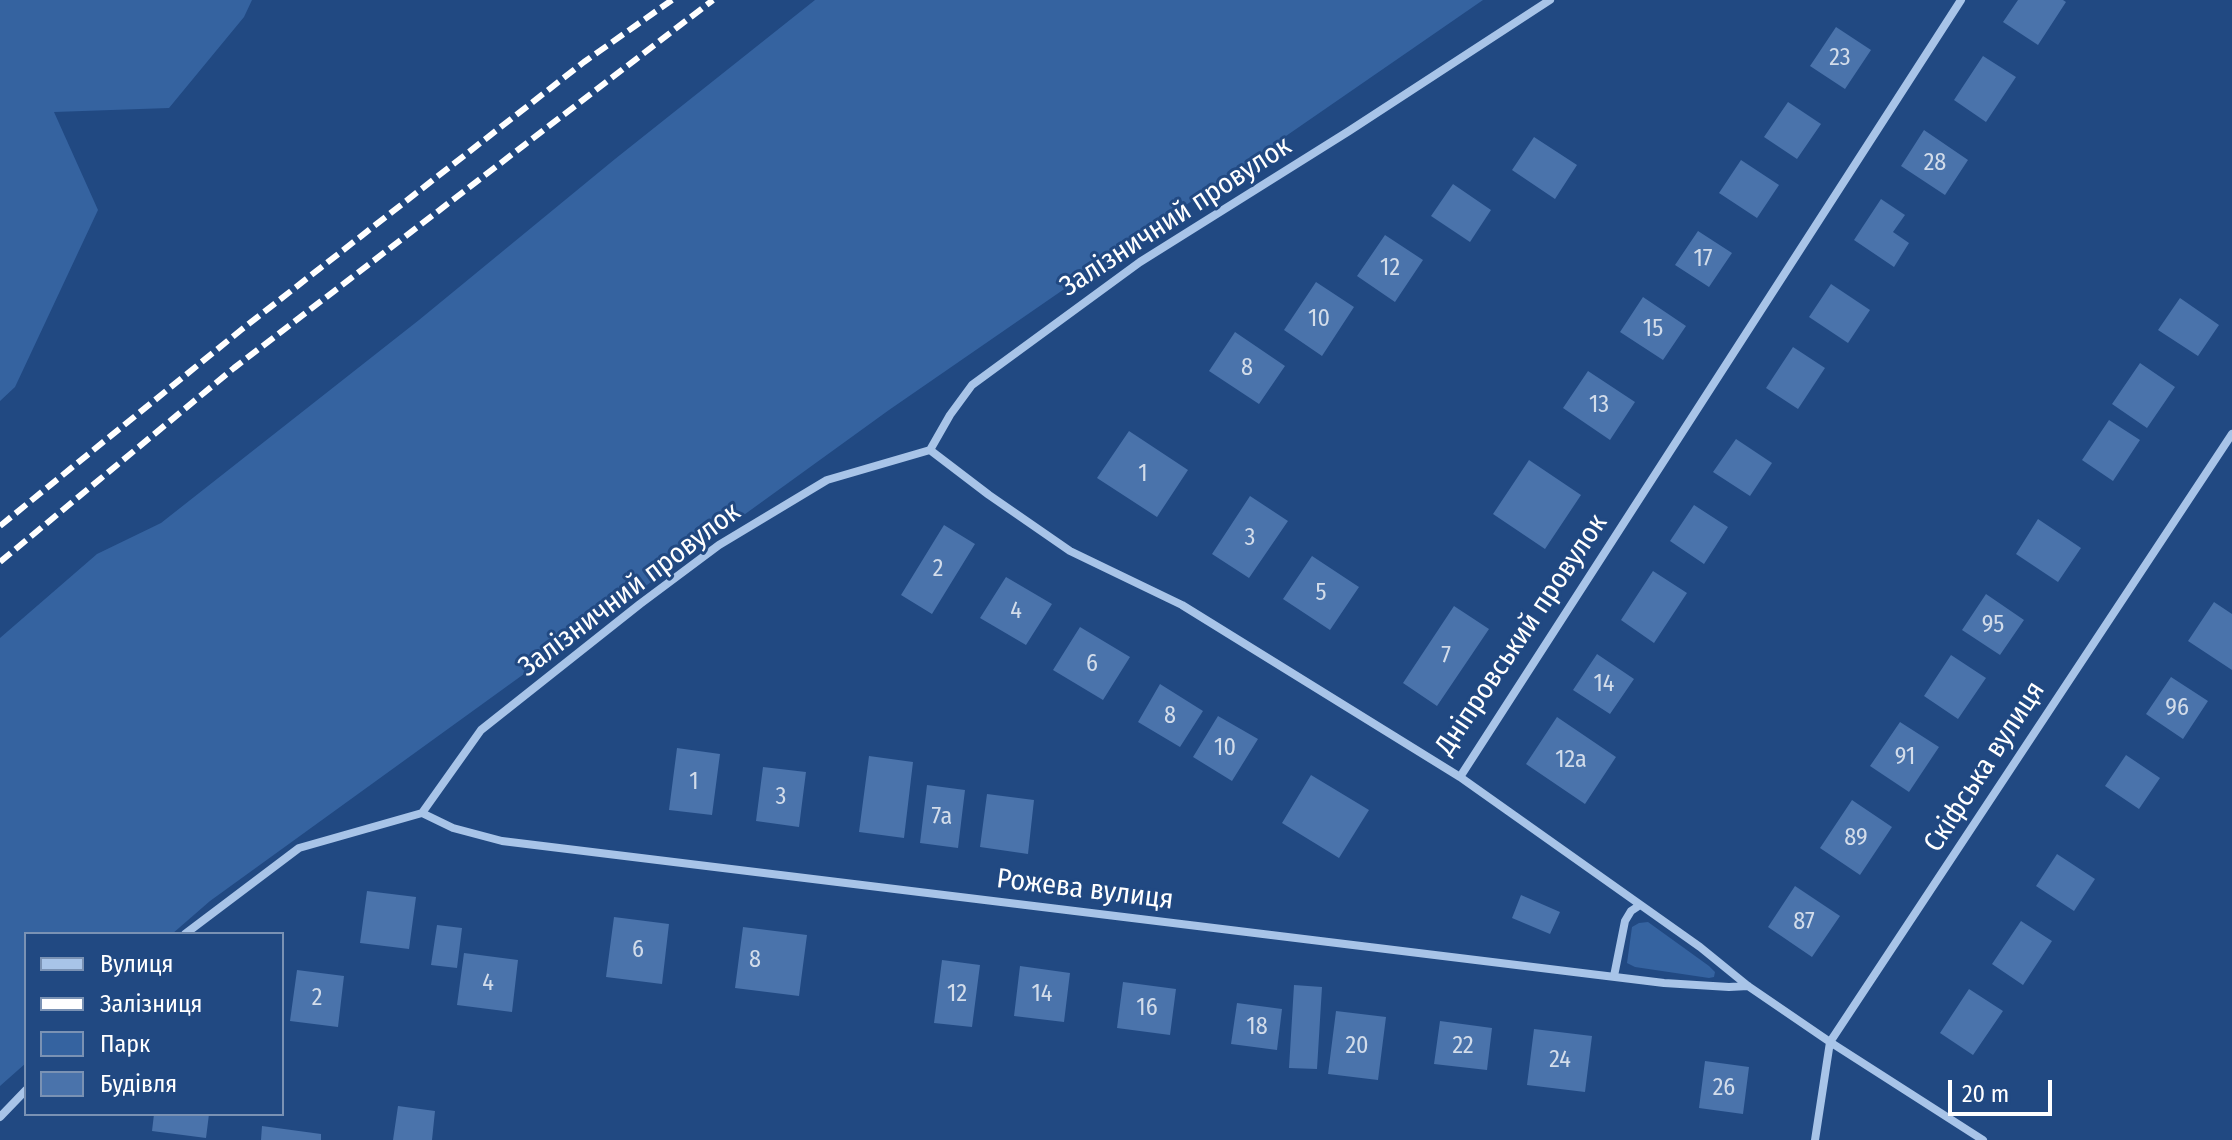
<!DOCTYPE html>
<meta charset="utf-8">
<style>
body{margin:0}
#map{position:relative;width:2232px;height:1140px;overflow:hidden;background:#214982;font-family:"Fira Sans Condensed",sans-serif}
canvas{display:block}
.legend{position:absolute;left:24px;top:932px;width:260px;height:184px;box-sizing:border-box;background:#214982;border:2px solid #7a92b4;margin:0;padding:10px 14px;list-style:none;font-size:24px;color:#fff}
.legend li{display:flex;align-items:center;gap:16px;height:40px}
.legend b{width:40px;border:2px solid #7a92b4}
.scale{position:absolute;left:1948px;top:1080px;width:104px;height:36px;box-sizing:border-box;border:4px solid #fff;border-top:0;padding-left:10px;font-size:24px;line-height:28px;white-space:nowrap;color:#fff;-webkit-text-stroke:6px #214982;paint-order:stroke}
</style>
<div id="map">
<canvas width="2232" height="1140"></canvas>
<ul class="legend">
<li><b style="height:10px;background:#a8c4e8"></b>Вулиця</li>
<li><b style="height:10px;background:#fff"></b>Залізниця</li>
<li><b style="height:22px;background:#3563a0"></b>Парк</li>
<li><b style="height:22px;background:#4a73ab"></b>Будівля</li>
</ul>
<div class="scale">20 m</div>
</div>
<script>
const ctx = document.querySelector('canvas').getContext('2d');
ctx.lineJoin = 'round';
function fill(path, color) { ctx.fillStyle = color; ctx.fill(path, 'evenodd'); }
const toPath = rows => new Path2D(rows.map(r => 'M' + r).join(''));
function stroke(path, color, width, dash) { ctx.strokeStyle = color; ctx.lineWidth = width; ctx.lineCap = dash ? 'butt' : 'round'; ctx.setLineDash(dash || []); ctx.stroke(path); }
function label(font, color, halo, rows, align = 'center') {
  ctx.font = font + ' "Fira Sans Condensed",sans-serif'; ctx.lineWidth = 6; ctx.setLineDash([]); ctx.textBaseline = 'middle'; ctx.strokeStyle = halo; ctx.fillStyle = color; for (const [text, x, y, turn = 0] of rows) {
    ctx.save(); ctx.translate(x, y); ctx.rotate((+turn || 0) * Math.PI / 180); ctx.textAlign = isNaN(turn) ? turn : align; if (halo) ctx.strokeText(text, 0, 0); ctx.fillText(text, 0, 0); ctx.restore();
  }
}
const green = toPath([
 [0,0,252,0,244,17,169,108,54,112,98,210,15,387,0,401],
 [815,0,1483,0,889,410,210,901,172,934,26,934,26,1063,0,1086,0,638,97,554,161,523,419,320,615,159],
 [1648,922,1709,966,1715,972,1714,977,1709,978,1635,967,1627,963,1632,927,1639,923]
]);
const building = toPath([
 [2018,0,2063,0,2066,2,2038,45,2003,22],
 [1836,27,1871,50,1845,89,1810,66],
 [1983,56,2016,77,1986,122,1954,100],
 [1788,102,1821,124,1797,159,1764,137],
 [1924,130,1968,160,1945,195,1901,166],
 [1534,137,1577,165,1555,199,1512,170],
 [1741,160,1779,185,1757,218,1719,193],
 [1453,184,1491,210,1470,242,1431,216],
 [1881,199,1905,215,1893,232,1909,243,1894,267,1854,240],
 [1698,231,1732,253,1709,287,1675,265],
 [1385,235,1423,260,1395,302,1357,276],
 [1316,282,1354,307,1322,356,1284,330],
 [1831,284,1870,310,1848,343,1809,317],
 [1643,297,1686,326,1663,360,1620,332],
 [2180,298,2219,325,2198,356,2158,330],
 [1235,332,1285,366,1259,404,1209,371],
 [1793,347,1825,368,1798,409,1766,388],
 [2140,363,2175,387,2147,428,2112,404],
 [1588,371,1635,402,1610,440,1563,408],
 [2109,420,2140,440,2113,481,2082,460],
 [1129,431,1188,470,1157,517,1097,478],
 [1736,439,1772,463,1750,496,1713,472],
 [1529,460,1581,495,1545,549,1493,514],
 [1250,496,1288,521,1249,578,1212,554],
 [1694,505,1728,527,1704,564,1670,541],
 [2038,519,2081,548,2058,582,2016,554],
 [944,525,975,544,932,614,901,595],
 [1312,556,1359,587,1330,630,1283,599],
 [1653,571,1687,593,1654,643,1621,620],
 [1006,577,1052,604,1026,645,980,618],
 [1986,594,2024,620,2000,655,1962,630],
 [2214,602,2232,614,2232,670,2188,641],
 [1454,606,1489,629,1437,706,1403,683],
 [1080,627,1130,657,1103,700,1053,670],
 [1597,654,1634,679,1610,714,1573,690],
 [1951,655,1986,678,1958,719,1924,696],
 [2171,677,2208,701,2183,739,2146,714],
 [1160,684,1203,711,1180,747,1138,722],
 [1218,716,1258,739,1232,781,1193,757],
 [1557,717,1616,757,1585,804,1526,764],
 [1900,722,1939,747,1909,792,1870,766],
 [677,748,720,754,712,815,669,810],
 [2126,755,2160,778,2139,809,2105,786],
 [869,756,913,762,904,838,859,832],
 [763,767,806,772,799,827,756,821],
 [1311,775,1369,810,1339,858,1282,823],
 [927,785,965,790,958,848,920,843],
 [987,794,1034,800,1028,854,980,847],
 [1852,800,1892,827,1860,875,1820,848],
 [2057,854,2095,879,2074,911,2036,886],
 [1795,886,1840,916,1812,957,1768,927],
 [367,891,416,897,409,949,360,943],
 [1521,895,1560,912,1550,934,1512,918],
 [614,917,669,924,662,984,606,977],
 [2021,921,2052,941,2023,985,1992,964],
 [437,925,462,928,457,968,431,965],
 [743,927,807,935,799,996,735,988],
 [464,953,518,960,512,1012,457,1005],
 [942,960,980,965,972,1027,934,1023],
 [1020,966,1070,973,1064,1022,1014,1016],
 [297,970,344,976,338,1027,290,1021],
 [1123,982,1176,989,1170,1035,1117,1028],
 [1294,985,1322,987,1317,1069,1289,1068],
 [1969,989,2003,1011,1973,1055,1940,1033],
 [1237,1003,1282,1009,1277,1050,1231,1044],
 [1336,1011,1386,1017,1378,1080,1328,1074],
 [1440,1021,1492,1028,1487,1070,1434,1064],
 [1534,1029,1592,1036,1585,1092,1527,1085],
 [1705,1061,1749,1067,1743,1114,1699,1108],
 [398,1106,435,1111,432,1140,393,1140],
 [154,1114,209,1114,206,1138,152,1131],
 [262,1126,321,1134,321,1140,261,1140]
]);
const minor = toPath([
 [930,450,989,495,1070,551,1182,605,1460,777,1961,0],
 [1460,777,1700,947,1748,986,1830,1042,1983,1140],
 [422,813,453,828,502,841,1664,983,1729,987,1748,986],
 [185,934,299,848,422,813,481,730,640,604,719,545,827,480,930,450,950,415,972,385,1140,262,1349,131,1550,0],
 [1614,976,1625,921,1631,911,1640,905],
 [0,1117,26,1090],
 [1815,1140,1830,1042,2232,434]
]);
const rail = toPath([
 [0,526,241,330,584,62,672,0],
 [0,562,234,368,713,0]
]);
const numberNames = [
 ["23",1840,58],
 ["28",1935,163],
 ["17",1703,259],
 ["12",1390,268],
 ["10",1319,319],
 ["15",1653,329],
 ["8",1247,368],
 ["13",1599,405],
 ["1",1143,474],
 ["3",1250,538],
 ["2",938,569],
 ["5",1321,593],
 ["4",1016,611],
 ["95",1993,625],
 ["7",1446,656],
 ["6",1092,664],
 ["14",1604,684],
 ["96",2177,708],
 ["8",1170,716],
 ["10",1225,748],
 ["91",1905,757],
 ["12а",1571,760],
 ["1",694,782],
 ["3",781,797],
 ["7а",942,817],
 ["89",1856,838],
 ["87",1804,922],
 ["6",638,950],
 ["8",755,960],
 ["4",488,983],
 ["12",957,994],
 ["14",1042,994],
 ["2",317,998],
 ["16",1147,1008],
 ["18",1257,1027],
 ["20",1357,1046],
 ["22",1463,1046],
 ["24",1560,1060],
 ["26",1724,1088]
];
const streetNames = [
 ["Залізничний провулок",1176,217,-33],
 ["Залізничний провулок",630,590,-37],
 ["Дніпровський провулок",1522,635,-56],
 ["Скіфська вулиця",1985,767,-57],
 ["Рожева вулиця",1085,890,7]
];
fill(green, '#3563a0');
fill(building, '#4a73ab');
stroke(minor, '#a8c4e8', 8);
stroke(rail, '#fff', 6, [14, 6]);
label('24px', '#d2dcea', null, numberNames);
label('28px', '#fff', '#214982', streetNames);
</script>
